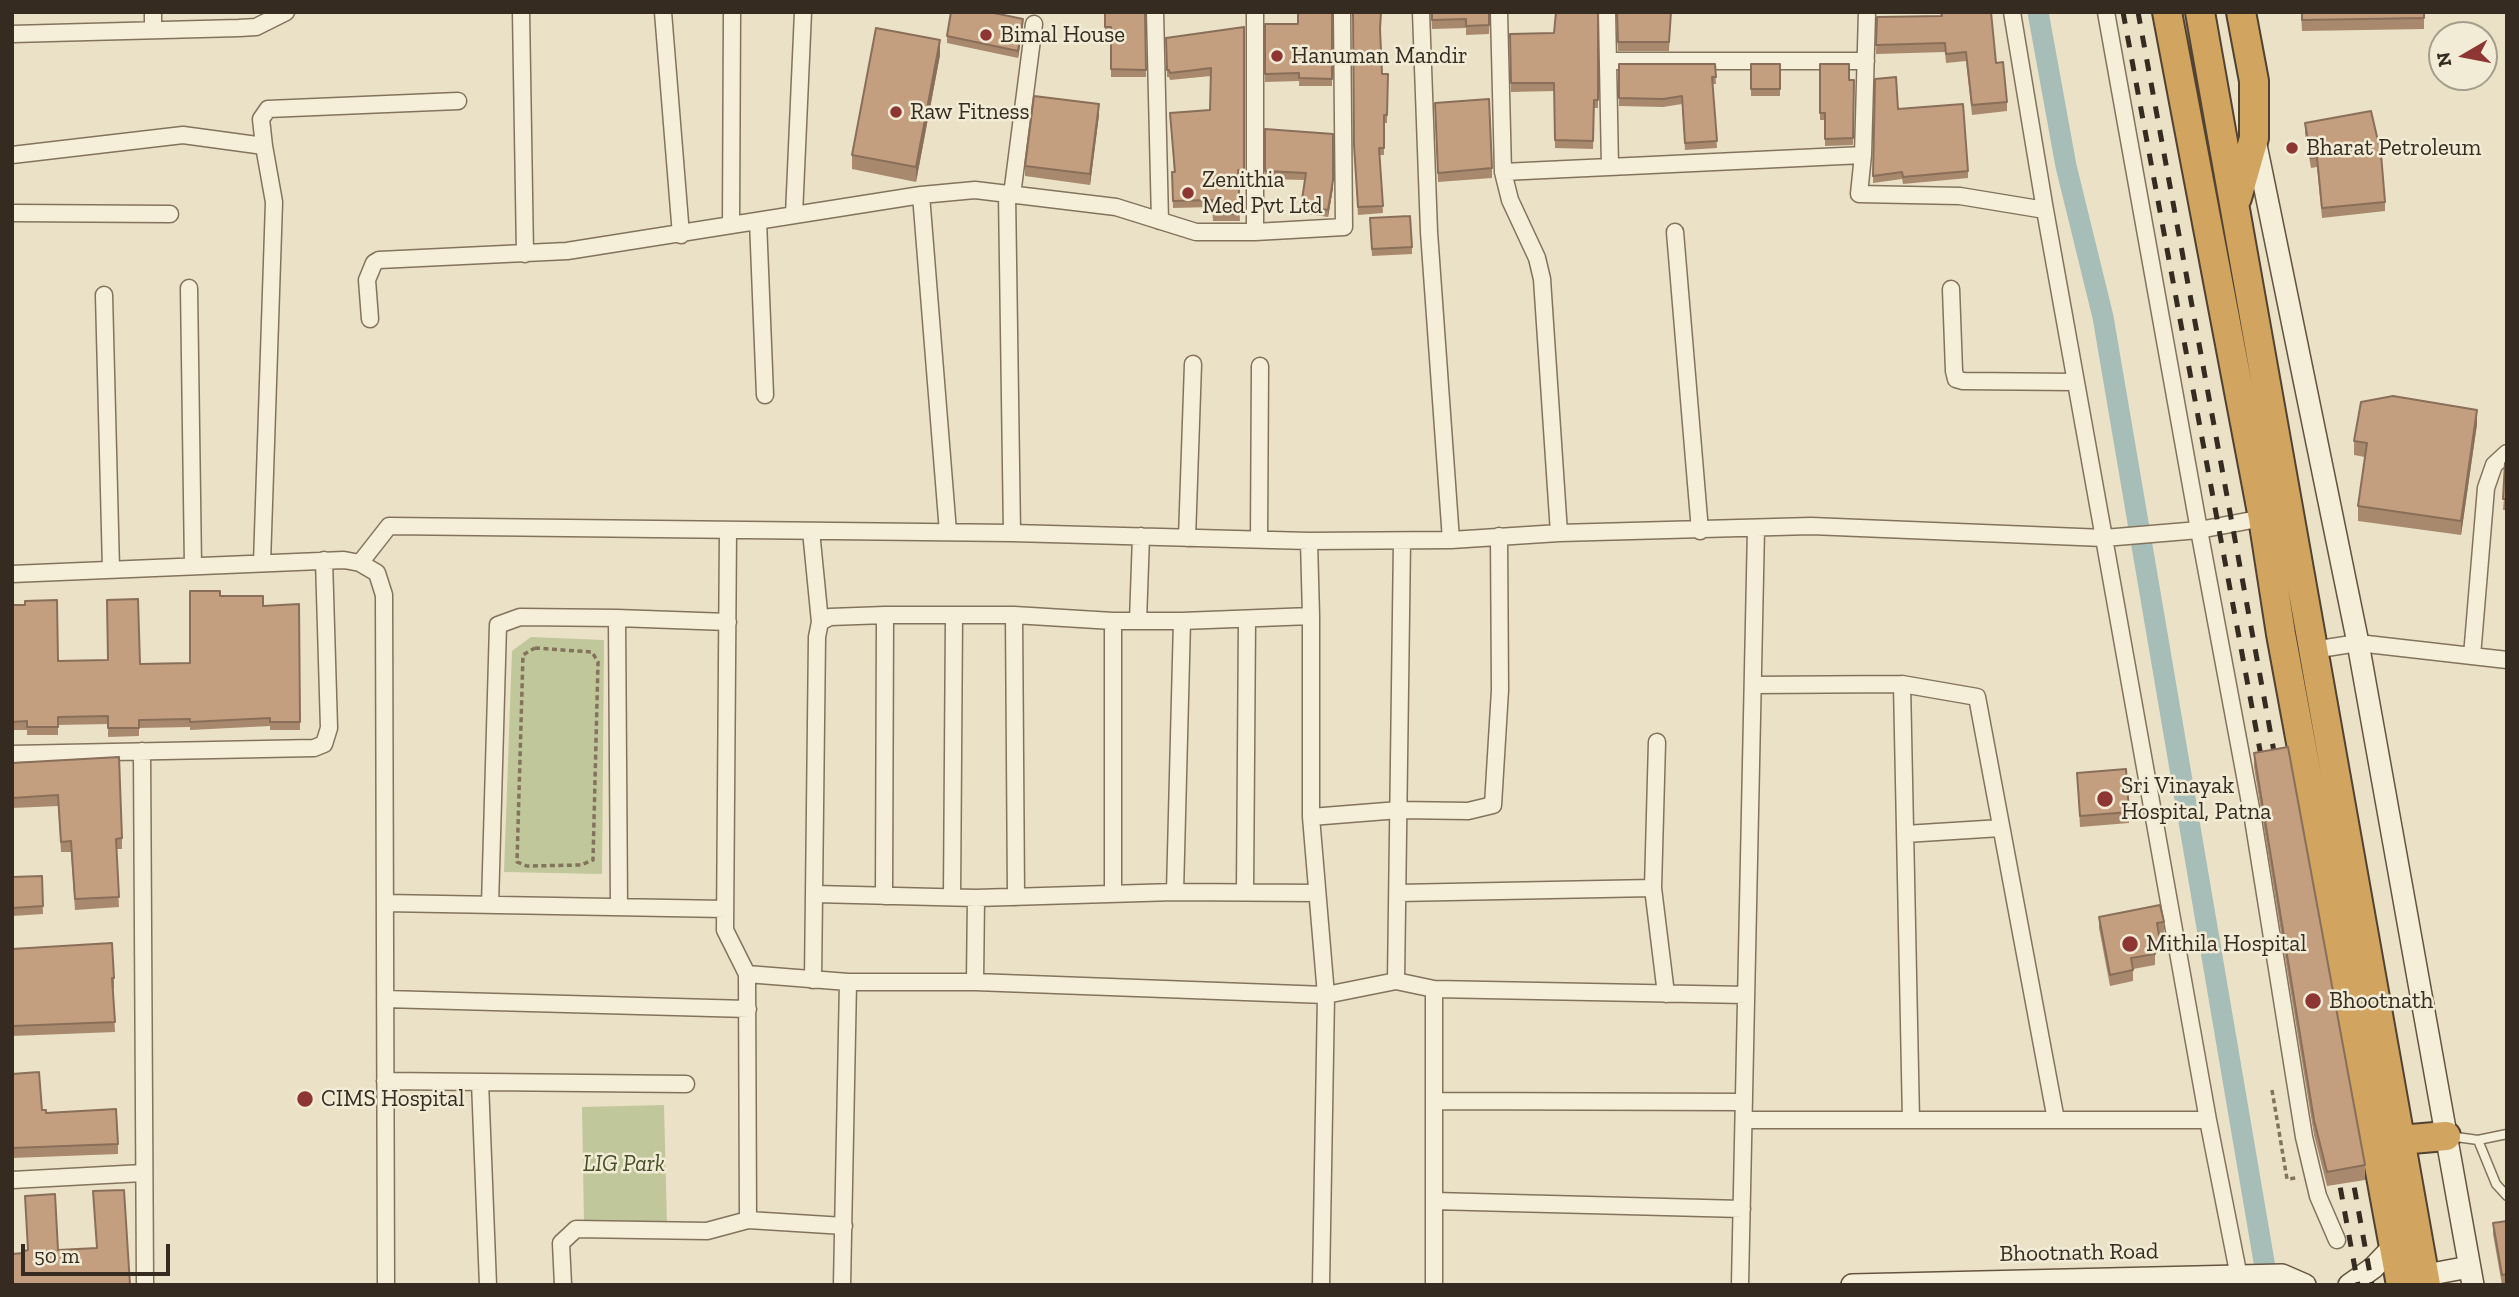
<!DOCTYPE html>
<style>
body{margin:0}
#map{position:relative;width:2519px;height:1297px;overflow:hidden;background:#eae1c6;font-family:"Zilla Slab",serif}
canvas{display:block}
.frame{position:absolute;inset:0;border:14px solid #352b20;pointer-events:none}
.north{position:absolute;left:2428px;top:21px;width:70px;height:70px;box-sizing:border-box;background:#f2ebd5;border:2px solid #a69e8d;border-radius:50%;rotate:260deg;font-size:19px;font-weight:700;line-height:28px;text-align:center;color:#352b20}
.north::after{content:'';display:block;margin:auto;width:24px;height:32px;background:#8d3633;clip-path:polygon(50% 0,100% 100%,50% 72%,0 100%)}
.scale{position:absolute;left:21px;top:1244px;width:149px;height:32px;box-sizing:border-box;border:4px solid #352b20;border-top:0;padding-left:9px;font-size:21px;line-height:24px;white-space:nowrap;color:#352b20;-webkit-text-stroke:5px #f2ebd5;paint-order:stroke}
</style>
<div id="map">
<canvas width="2519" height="1297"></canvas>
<div class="frame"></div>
<div class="north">N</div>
<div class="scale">50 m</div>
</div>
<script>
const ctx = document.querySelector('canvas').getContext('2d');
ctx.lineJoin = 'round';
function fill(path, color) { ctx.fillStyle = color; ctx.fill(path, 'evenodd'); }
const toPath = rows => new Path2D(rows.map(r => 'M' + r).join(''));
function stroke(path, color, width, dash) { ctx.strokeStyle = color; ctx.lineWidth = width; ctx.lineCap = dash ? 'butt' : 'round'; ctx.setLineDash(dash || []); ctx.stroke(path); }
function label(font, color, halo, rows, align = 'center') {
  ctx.font = font + ' "Zilla Slab",serif'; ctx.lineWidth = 5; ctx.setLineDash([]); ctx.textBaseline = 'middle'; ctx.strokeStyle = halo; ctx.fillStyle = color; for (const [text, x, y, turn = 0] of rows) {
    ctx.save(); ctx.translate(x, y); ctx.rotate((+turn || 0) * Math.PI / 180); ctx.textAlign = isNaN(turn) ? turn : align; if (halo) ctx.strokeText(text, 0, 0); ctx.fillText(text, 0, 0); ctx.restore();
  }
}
const green = toPath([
 [531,637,604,640,602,874,504,872,512,651],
 [664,1105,667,1226,584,1222,582,1107]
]);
const canal = toPath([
 [2038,12,2066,166,2103,317,2268,1285]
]);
const path = toPath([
 [535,648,592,652,598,662,593,860,581,865,527,866,517,862,523,655,535,648],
 [2272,1090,2287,1179,2296,1178]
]);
const lane = toPath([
 [2449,1136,2478,1140,2507,1134],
 [2478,1140,2496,1184,2507,1196]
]);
const street = toPath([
 [521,12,525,254],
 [663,12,681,235],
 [1155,12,1160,221],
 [1255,12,1255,232],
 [1421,12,1429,232,1451,540],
 [1499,12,1503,172,1510,200,1537,258,1542,279,1559,533],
 [1607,12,1610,167],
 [2012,12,2045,210],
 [2106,12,2199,530,2253,819,2304,1137,2318,1196,2337,1240],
 [153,30,153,12],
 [12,34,239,28,256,27,286,12],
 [1608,61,1866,61],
 [264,146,261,119,268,109,458,101],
 [12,155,183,135,264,146,274,202,262,563],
 [1863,155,1867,12],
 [1007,194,1012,533],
 [1012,195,1034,24],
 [12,213,170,214],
 [794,215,803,12],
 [758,221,765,395],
 [731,225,732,12],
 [1675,232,1700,531],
 [189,288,193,566],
 [1951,289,1954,371,1956,379,1963,381,2076,382],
 [104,295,111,569],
 [370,319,367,280,374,263,379,260,567,251,921,195],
 [728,530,725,930,747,974,848,982,842,1285],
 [811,531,820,622],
 [948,532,921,195,975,190,1116,207,1196,232,1255,232,1344,227,1342,12],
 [1187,538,1193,364],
 [1259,539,1260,366],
 [1309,541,1311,616],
 [360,563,389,526,1012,533,1309,541,1451,540,1559,533,1811,526,2104,538,2045,210,1960,196,1859,194,1863,155,1503,172],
 [12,574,344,560,360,563,377,573,384,595,386,1285],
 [1014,615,1016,897],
 [617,618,728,622],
 [1138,621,1141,536],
 [2313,650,2358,643,2507,660],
 [2472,656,2486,488,2494,465,2507,453],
 [1902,684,1911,1120],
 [1753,685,1902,684,1977,697,2056,1120],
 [1657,742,1653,888,1666,994],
 [142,751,145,1285],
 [12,754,314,748,324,744,329,728,324,560],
 [1311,817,1326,995,1396,981,1434,989,1746,995],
 [1905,834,2001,828],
 [1175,892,1182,621],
 [1245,892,1247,619],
 [1398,893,1653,888],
 [815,894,976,898,1175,892,1317,893],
 [1113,894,1113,621],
 [884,896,885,615],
 [952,897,954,616],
 [385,903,725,909],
 [490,905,498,625,520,617,617,618,619,907],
 [747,974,748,1220],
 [813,980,817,637,820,622,830,617,885,615,1014,615,1113,621,1182,621,1311,616,1311,817,1399,810,1468,811,1493,805,1500,690,1499,536],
 [1396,981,1402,541],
 [848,982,975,982,1326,995,1321,1285],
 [975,982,976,898],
 [385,999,748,1009],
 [385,1081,686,1084],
 [480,1082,488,1285],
 [1434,1101,1744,1102],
 [1744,1120,2208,1120],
 [12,1180,143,1173],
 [1434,1201,1742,1209],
 [2239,1277,2208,1120,2104,538,2199,530,2263,518],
 [563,1285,561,1243,576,1229,707,1231,748,1220,844,1226],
 [1434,1285,1434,989],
 [1740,1285,1756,528]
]);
const secondary = toPath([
 [2255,140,2358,643,2473,1285],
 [2437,1273,2469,1267],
 [1852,1285,2282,1275,2305,1285],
 [2349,1285,2373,1268,2394,1246]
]);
const highway = toPath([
 [2167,12,2263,518,2281,634,2401,1285],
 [2200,12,2426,1285],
 [2237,198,2254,138,2254,81,2241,12],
 [2400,1140,2446,1136]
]);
const rail = toPath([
 [2123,12,2264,772],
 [2138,12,2277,768],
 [2336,1164,2358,1285],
 [2350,1164,2372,1285]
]);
const wall = toPath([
 [1105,12,1145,12,1146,77,1111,77,1111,34,1105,34],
 [1332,12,1332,86,1299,86,1299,81,1265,82,1265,24,1298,24],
 [1353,12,1380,34,1382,74,1388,74,1387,123,1384,123,1384,155,1380,155,1383,213,1358,215,1354,152],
 [1431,12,1490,12,1489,34,1466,35,1466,28,1432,29],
 [1598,12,1598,108,1594,108,1593,149,1555,148,1554,91,1511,92,1510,34,1554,33],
 [1616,12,1671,12,1669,51,1618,51],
 [1940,12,1991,12,1996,63,2007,102,2007,111,1972,115,1966,61,1946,63,1945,52,1876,54,1877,17,1941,16],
 [2301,12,2424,12,2424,29,2302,31],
 [1023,27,1018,58,947,43,947,36],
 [1244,27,1244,178,1238,178,1240,221,1213,221,1212,207,1173,208,1172,172,1174,172,1170,113,1210,110,1211,76,1170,80,1169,77,1167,77,1166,38],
 [940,55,916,182,852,169,852,155],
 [1619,64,1715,64,1716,84,1712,84,1717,148,1685,150,1682,104,1663,107,1619,106],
 [1751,64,1780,64,1780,96,1751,96],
 [1820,64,1849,80,1854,80,1853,145,1825,146,1825,120,1820,120],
 [1875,79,1898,109,1968,171,1968,178,1903,184,1902,179,1873,183],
 [1435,103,1492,168,1492,178,1438,182],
 [1099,115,1090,185,1025,176,1025,166],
 [2305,123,2385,202,2385,211,2322,218,2317,167,2311,168,2305,133],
 [1265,129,1333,188,1328,217,1301,213,1301,206,1305,180,1265,179],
 [1370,226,1412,247,1412,254,1372,256],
 [2477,424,2461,535,2358,521,2358,506,2365,457,2354,455,2354,441],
 [2507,463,2507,510,2503,510],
 [220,596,263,606,299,604,300,730,270,730,270,726,190,730,190,727,139,728,139,736,108,737,108,724,58,725,58,735,27,735,27,730,12,730,12,605,58,661,108,660,140,664,190,663],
 [2254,753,2365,1165,2365,1180,2327,1186,2314,1135,2254,767],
 [12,763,122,838,122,849,116,849,119,907,75,910,71,852,61,852,58,806,12,808],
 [2077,773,2129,812,2129,823,2080,827],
 [42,876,43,914,12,916,12,877],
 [2099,917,2164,922,2164,933,2159,934,2160,952,2155,953,2155,965,2133,969,2133,981,2110,986,2099,928],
 [12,949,114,978,114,988,113,989,115,1032,12,1036],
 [12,1074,42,1110,46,1113,118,1144,118,1154,12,1158],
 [2507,1221,2507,1285,2502,1285,2493,1234,2493,1223]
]);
const shadedWall = toPath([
 [1023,19,1023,27,1018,58,1018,51],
 [940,40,940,55,916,182,916,167],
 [1099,104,1099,115,1090,185,1090,174],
 [1333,180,1333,188,1328,217,1328,210],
 [2477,410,2477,424,2461,535,2461,521]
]);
const building = toPath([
 [951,12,989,12,1023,19,1018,51,947,36,951,12],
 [1105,12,1145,12,1146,70,1111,69,1111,27,1105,27,1105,12],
 [1298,12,1332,12,1332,79,1299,78,1299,73,1265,74,1265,24,1298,24,1298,12],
 [1353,12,1381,12,1380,29,1382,74,1388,74,1387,115,1384,115,1384,148,1379,148,1383,206,1358,207,1354,145,1353,12],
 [1432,12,1489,12,1489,25,1466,26,1466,19,1432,20,1432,12],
 [1556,12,1598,12,1598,100,1594,100,1593,141,1555,140,1554,83,1511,83,1510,34,1554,33,1556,12],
 [1617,12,1671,12,1669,42,1618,42,1617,12],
 [1941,12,1991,12,1996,63,2003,62,2007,102,1972,105,1966,52,1946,54,1945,43,1876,45,1877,17,1942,16,1941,12],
 [2302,12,2424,12,2424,18,2302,20,2302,12],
 [1244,27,1244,170,1238,170,1240,214,1213,214,1212,200,1173,201,1172,172,1175,172,1170,113,1210,110,1211,68,1170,73,1169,70,1167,70,1166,38,1244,27],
 [876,28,940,40,916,167,852,155,876,28],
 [1619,64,1715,64,1716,77,1712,77,1717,141,1685,143,1682,96,1663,99,1619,98,1619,64],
 [1751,64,1780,64,1780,89,1751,89,1751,64],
 [1820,64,1849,64,1849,80,1854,80,1853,138,1825,139,1825,113,1820,113,1820,64],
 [1896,77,1898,109,1963,104,1968,171,1903,177,1902,172,1873,176,1875,79,1896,77],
 [1034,96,1099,104,1090,174,1025,166,1034,96],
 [1489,99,1492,168,1438,173,1435,103,1489,99],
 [2371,111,2381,154,2385,202,2322,208,2317,157,2311,158,2305,123,2371,111],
 [1265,129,1333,134,1333,180,1328,210,1301,206,1306,173,1265,171,1265,129],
 [1410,216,1412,247,1372,249,1370,218,1410,216],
 [2393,396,2477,410,2461,521,2358,506,2367,443,2354,441,2361,402,2393,396],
 [2505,463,2507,463,2507,499,2503,499,2505,463],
 [190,591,220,591,220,596,263,596,263,606,299,604,300,722,270,722,270,718,190,722,190,719,139,720,139,728,108,728,108,716,58,717,58,727,27,727,27,721,12,722,12,605,25,605,25,601,57,600,58,661,108,660,107,600,138,599,140,664,190,663,190,591],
 [2288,747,2365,1165,2327,1172,2314,1120,2254,753,2288,747],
 [119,757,122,838,116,839,119,897,75,899,71,841,61,842,58,795,12,798,12,763,119,757],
 [2126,769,2129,812,2080,816,2077,773,2126,769],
 [42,876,43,906,12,908,12,877,42,876],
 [2160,905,2164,922,2157,923,2160,941,2153,942,2155,954,2131,958,2133,970,2110,975,2099,917,2160,905],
 [112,943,114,978,112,978,115,1022,12,1026,12,949,112,943],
 [39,1072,42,1110,46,1110,46,1113,116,1109,118,1144,12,1148,12,1074,39,1072],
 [124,1190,130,1285,12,1285,12,1254,24,1253,24,1251,28,1250,25,1196,55,1194,58,1250,97,1248,93,1191,124,1190],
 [2507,1221,2507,1274,2502,1275,2493,1223,2507,1221]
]);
const markers = [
 [986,35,7,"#8d3633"],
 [1277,56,7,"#8d3633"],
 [896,112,7,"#8d3633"],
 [2292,148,7,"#8d3633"],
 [1188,193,7,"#8d3633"],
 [2105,799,9,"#8d3633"],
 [2130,944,9,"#8d3633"],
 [2313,1001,9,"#8d3633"],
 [305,1099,9,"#8d3633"]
];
const poiNames = [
 ["Bimal House",1000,35],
 ["Hanuman Mandir",1291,56],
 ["Raw Fitness",910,112],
 ["Bharat Petroleum",2306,148],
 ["Zenithia",1202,180],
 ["Med Pvt Ltd",1202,206],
 ["Sri Vinayak",2121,786],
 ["Hospital, Patna",2121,812],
 ["Mithila Hospital",2146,944],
 ["Bhootnath",2329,1001],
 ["CIMS Hospital",321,1099]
];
const parkNames = [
 ["LIG Park",624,1164]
];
const streetNames = [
 ["Bhootnath Road",2079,1253,-1]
];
fill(green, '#c0c79b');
stroke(canal, '#a7beb8', 21);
stroke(lane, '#83735d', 11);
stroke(street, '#83735d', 19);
stroke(secondary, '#655440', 24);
stroke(highway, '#524231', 32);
stroke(path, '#83735d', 3.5, [5, 3.5]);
stroke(lane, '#f5eed8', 8);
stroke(street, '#f5eed8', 16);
stroke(secondary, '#f5eed8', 21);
stroke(highway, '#d1a45f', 28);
stroke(rail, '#352b20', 5, [12, 12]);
fill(wall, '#a9896d');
fill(shadedWall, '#896f59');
fill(building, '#c49f7f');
stroke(building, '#896f59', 2);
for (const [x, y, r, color] of markers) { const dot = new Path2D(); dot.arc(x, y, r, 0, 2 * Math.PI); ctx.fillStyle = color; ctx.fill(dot); stroke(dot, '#f2ebd5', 2.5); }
label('23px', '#352b20', '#f2ebd5', poiNames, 'left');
label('italic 23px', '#444f28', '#f2ebd5', parkNames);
label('23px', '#352b20', '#f2ebd5', streetNames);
</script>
